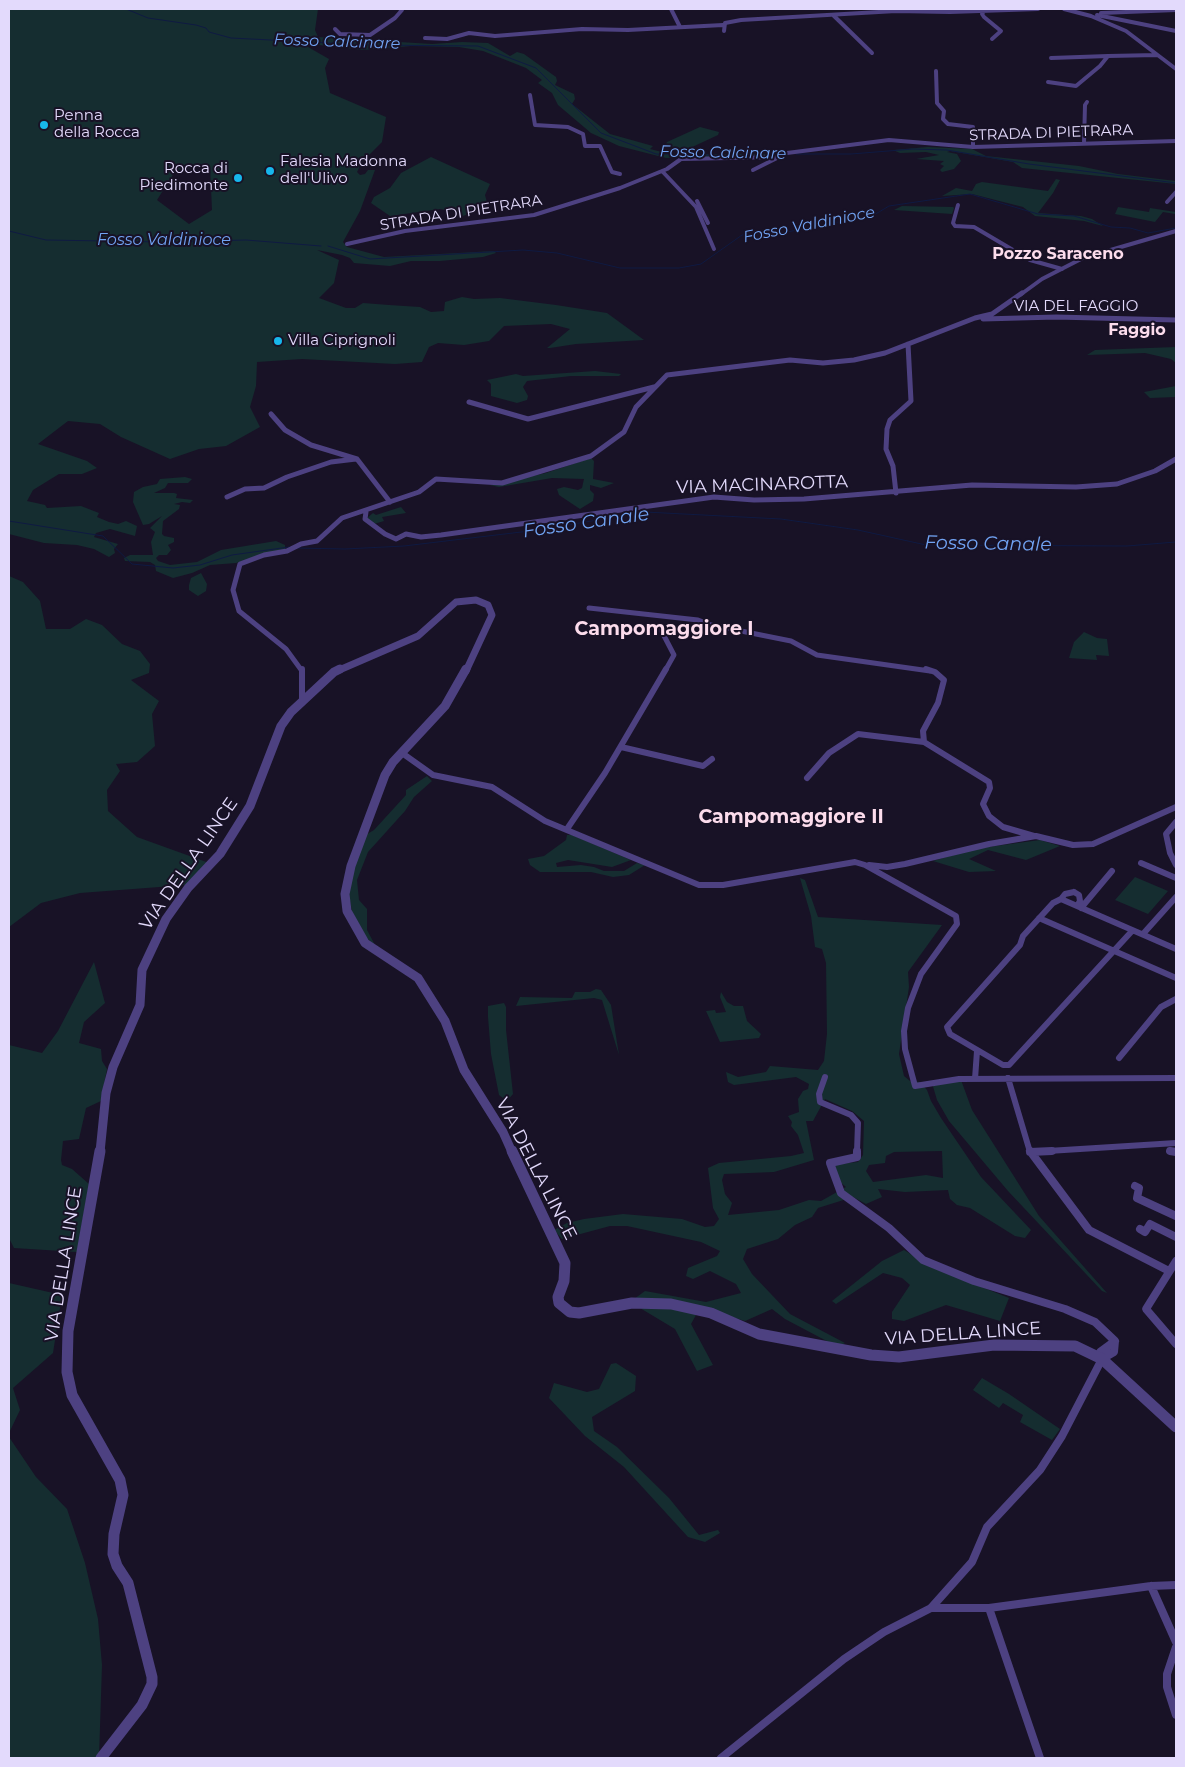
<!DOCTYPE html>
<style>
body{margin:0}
#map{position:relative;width:1185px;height:1767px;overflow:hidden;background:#181226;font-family:Montserrat,sans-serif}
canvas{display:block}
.frame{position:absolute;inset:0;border:10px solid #e3dafc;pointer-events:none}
</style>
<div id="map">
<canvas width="1185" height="1767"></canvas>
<div class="frame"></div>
</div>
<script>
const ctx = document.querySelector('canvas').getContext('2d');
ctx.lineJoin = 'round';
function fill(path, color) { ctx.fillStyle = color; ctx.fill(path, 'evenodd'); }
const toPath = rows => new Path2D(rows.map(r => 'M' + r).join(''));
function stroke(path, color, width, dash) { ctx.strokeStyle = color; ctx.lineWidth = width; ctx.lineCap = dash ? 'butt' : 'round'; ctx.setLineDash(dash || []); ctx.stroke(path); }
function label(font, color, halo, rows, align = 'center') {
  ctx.font = font + ' Montserrat,sans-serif'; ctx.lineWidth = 4; ctx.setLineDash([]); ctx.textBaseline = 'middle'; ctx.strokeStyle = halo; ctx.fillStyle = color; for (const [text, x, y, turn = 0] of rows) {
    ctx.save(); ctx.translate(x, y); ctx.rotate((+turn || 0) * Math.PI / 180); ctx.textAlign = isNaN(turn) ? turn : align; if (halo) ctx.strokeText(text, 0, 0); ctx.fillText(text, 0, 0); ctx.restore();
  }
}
const green = toPath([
 [9,9,318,9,315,30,318,37,432,44,462,42,488,43,510,56,517,52,524,54,556,77,557,81,555,85,574,94,575,99,572,104,610,134,653,146,650,149,670,154,770,154,769,157,666,158,619,146,591,133,558,105,552,93,538,83,542,80,526,68,483,51,459,47,411,46,363,50,301,43,329,59,325,68,330,93,386,117,382,142,362,162,357,172,360,175,365,174,368,170,375,170,360,211,343,242,347,247,384,257,494,251,496,253,483,257,440,261,411,261,390,266,354,263,350,258,342,255,317,250,339,260,334,283,319,298,346,308,355,308,363,303,389,305,420,307,431,312,444,311,445,302,462,297,474,299,500,298,556,305,607,313,644,340,576,344,550,348,547,348,570,329,551,324,504,326,489,341,464,345,438,343,429,347,422,362,395,364,302,359,257,362,256,386,250,407,260,427,226,446,199,449,170,459,121,437,100,424,68,421,38,444,87,461,97,468,82,474,59,474,33,490,27,501,45,505,47,508,81,506,99,513,97,517,109,522,118,524,126,521,137,526,135,536,110,529,96,533,94,537,118,544,114,549,115,553,109,557,94,549,77,545,44,543,9,534],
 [210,166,212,210,189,224,157,200,176,170],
 [700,127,719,132,718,135,688,149,680,151,666,144,667,142],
 [928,147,972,149,986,156,1079,166,1118,174,1176,181,1176,184,1022,168,1013,162,950,151,947,152,957,154,961,161,954,169,942,172,940,170,944,166,940,164,944,161,916,159,939,155,926,152,900,153,893,150],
 [431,157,490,184,485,195,488,206,463,216,457,212,440,209,390,216,371,203,374,197,390,188,401,173],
 [1056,179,1060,180,1053,193,1038,213,1081,216,1092,219,1103,226,1084,221,1035,216,1023,207,972,194,942,196,956,188,972,191,976,184,982,182,1048,191],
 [902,206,953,207,954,208,952,214,894,210],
 [1118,207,1149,212,1150,208,1176,212,1175,214,1163,212,1155,222,1115,214],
 [1176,347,1176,363,1171,359,1145,353,1087,355,1095,350],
 [595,371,621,374,619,376,571,376,527,381,523,387,528,396,527,400,517,403,491,396,491,384,487,380,516,374,523,376],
 [1176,386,1176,397,1150,398,1144,392],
 [591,458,594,461,593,479,614,483,601,488,590,485,590,490,594,494,593,501,580,509,559,495,557,489,564,487,578,490,582,488,584,479,552,478,499,487,490,485,546,473],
 [185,477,192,479,188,483,168,483,165,488,154,493,174,493,177,494,176,498,193,500,190,503,182,502,174,504,180,505,179,509,163,521,162,534,164,536,174,538,174,542,168,545,171,550,167,555,159,555,156,558,158,561,170,565,197,562,221,550,276,541,285,545,285,550,236,563,210,565,192,573,173,578,156,571,155,565,150,562,125,561,124,558,130,555,153,555,151,542,155,532,150,528,162,516,149,524,143,525,133,502,134,492,143,487,157,484,160,479],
 [401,507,406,513,382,517,384,521,374,524,367,518,373,513,376,515],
 [201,573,207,584,206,591,198,596,189,590,189,585,191,578],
 [9,576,23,582,40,601,46,629,70,629,86,619,102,625,122,644,140,651,150,664,149,673,131,680,159,701,152,714,155,746,137,762,116,764,120,771,107,790,108,811,137,837,209,863,186,885,80,893,41,903,9,927],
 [1084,632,1097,638,1107,639,1109,656,1096,655,1097,660,1069,658,1074,642],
 [427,776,432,781,414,797,405,811,368,852,357,880,359,900,367,909,367,930,375,945,364,936,353,917,349,895,352,875,364,836,374,830,406,795,406,790],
 [567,835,572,835,631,860,612,867,568,860,556,863,557,867,581,865,594,867,604,871,624,871,637,863,645,865,629,875,613,877,591,872,540,872,530,865,528,859,544,856,566,840],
 [1040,840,1060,846,1026,860,988,850,969,859,996,871,969,872,933,861,973,849],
 [1135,877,1168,891,1148,914,1115,900],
 [800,878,805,880,818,917,942,925,908,972,909,987,899,1054,904,1076,910,1081,920,1082,927,1090,931,1101,941,1118,981,1177,1031,1230,1025,1238,1015,1236,970,1208,957,1205,950,1199,948,1190,905,1192,878,1189,882,1197,866,1204,853,1197,818,1208,812,1217,795,1225,778,1239,747,1249,743,1259,752,1274,790,1314,845,1343,838,1347,785,1319,772,1309,745,1321,725,1315,696,1315,691,1324,713,1365,697,1371,675,1329,640,1308,634,1299,645,1291,706,1302,741,1293,736,1284,710,1271,693,1279,686,1276,688,1268,717,1256,720,1251,701,1242,627,1226,610,1226,562,1239,554,1230,567,1223,584,1219,623,1214,682,1219,705,1227,714,1226,719,1219,713,1208,708,1168,719,1163,791,1156,804,1153,798,1135,791,1126,792,1122,788,1116,799,1112,798,1099,803,1091,808,1089,809,1084,796,1077,734,1085,728,1082,726,1072,738,1077,766,1072,770,1066,818,1070,824,1061,827,1034,826,963,822,949,815,947,811,916],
 [825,1099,852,1111,864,1121,863,1155,858,1162,838,1164,835,1166,840,1182,846,1187,821,1201,809,1200,779,1210,728,1215,732,1203,725,1194,722,1180,724,1174,774,1172,814,1160,806,1121,813,1121],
 [942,1151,943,1178,926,1175,873,1182,866,1171,869,1165,885,1163,886,1156,894,1152],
 [94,962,105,1003,84,1022,79,1043,101,1049,102,1061,107,1069,101,1101,86,1108,79,1139,63,1141,61,1160,62,1165,72,1169,89,1184,77,1252,14,1248,9,1238,9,1045,42,1053,58,1031],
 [596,989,601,990,611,1005,619,1055,602,1000,594,998,516,1006,520,997,572,998,575,992,590,992],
 [721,992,727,1002,734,1006,743,1006,747,1021,761,1034,759,1038,720,1042,706,1011,715,1010,716,1013,726,1012,720,997],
 [504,1003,506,1007,506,1030,513,1094,507,1101,499,1095,491,1054,488,1017,488,1006],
 [961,1080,972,1110,1039,1216,1107,1293,1102,1291,1008,1191,949,1121,937,1100,932,1083],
 [904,1250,932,1267,1009,1298,1000,1321,946,1305,904,1321,892,1319,892,1312,910,1285,902,1278,883,1273,836,1304,832,1301,882,1261],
 [9,1283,62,1295,53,1353,13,1388,20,1410,9,1433],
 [616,1363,636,1376,635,1391,592,1417,594,1431,617,1447,669,1498,699,1535,718,1530,720,1533,705,1542,688,1537,624,1467,585,1436,549,1398,554,1383,587,1392,599,1389,611,1364],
 [982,1378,1009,1394,1060,1429,1052,1440,1020,1422,1023,1415,1003,1403,999,1408,973,1390],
 [9,1437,36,1477,67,1509,85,1563,98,1619,102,1665,99,1758,9,1758]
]);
const stream = toPath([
 [126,9,148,18,196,25,206,28,209,32,231,38,371,45,478,46,536,68,601,133,656,154,764,156],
 [796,154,851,154,913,149,947,150,1029,164,1176,183],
 [772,155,782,155],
 [9,231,46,240,164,242,246,240,321,246],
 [328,246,370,259,523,250,557,253,620,268,679,268,701,264,742,235,787,232,874,215,889,206,970,194,1038,214,1074,216,1111,227,1130,228,1148,233,1176,228],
 [9,521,103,536,132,564,173,568,200,565,232,555,289,547],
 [296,548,345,549,404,546,538,530,645,512,781,519,858,530,926,545,1127,546,1176,542]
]);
const minorFar3 = toPath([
 [671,9,680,27],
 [1064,9,1091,16,1126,31,1176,69],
 [984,11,982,14,984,17,1001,31,992,39],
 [1101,13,1176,10],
 [833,15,872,53],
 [1097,15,1176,31],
 [335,29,340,34,370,35,395,18,402,10,400,9],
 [724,31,725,23,741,20,896,11,950,12,1038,9],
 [425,38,447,39,469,33,495,36,582,29,628,30,723,25],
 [1051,58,1108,56],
 [936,71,937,103,944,111,943,119,948,124,973,127,973,147],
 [1048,82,1076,86,1100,66,1108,56,1157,55],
 [530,95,535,125,568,127,583,134,585,146,600,146,612,172,620,174],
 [1084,143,1085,105,1087,102],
 [753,170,787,153,889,140,973,147,1176,141],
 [662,171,696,207,714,249],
 [697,201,708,223],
 [1167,202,1176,192],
 [958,205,953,223,955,226,974,227,1030,260,1062,269],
 [347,244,405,231,534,215,620,188,667,169,681,159,779,157],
 [1020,295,1042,279,1083,258,1176,231]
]);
const minorFar2 = toPath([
 [983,319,1056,317,1176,320],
 [469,402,528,419,654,387],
 [271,414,285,430,311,445,357,459,390,502],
 [896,493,893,466,886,449,887,429,890,420,911,401,908,344],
 [227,497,245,489,264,488,287,477,331,462,356,459],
 [364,511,366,512,365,519,385,534,396,539,406,534,421,537,441,535,714,497,754,500,804,499,972,485,1076,487,1117,484,1155,471,1176,459],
 [589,608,698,620,711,625,791,641,817,655,930,671],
 [649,627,661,630,674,655,665,671],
 [302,671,286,649,239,611,233,590,240,564,264,555,287,551,301,544,317,541,342,518,419,492,436,479,502,483,591,456,624,432,636,407,667,375,790,360,823,363,854,360,885,353,975,318,992,314,1022,293]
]);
const minorFar1 = toPath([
 [302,669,302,700],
 [924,742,923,731,938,703,944,680,935,672,926,669],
 [621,747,703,766,712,759],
 [402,753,433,775,492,787,545,821,699,885,723,885,855,862,865,865,956,916,957,924,921,974,908,1008,904,1031,905,1049,915,1086,959,1079,1176,1078],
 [807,778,829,753,858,734,924,742,989,782,990,788,983,804,989,816,1003,827,1034,836],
 [1176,822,1166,834,1170,853,1176,865],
 [567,829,605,773,666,669],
 [1141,863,1176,878],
 [869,865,887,867,905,864,989,844,1036,836,1073,845,1093,844,1176,807],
 [1074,892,1079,895,1080,901,1077,906,1061,899,1065,894,1074,892],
 [1061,899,1053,903,1023,936,1020,945,947,1027,950,1034,1003,1065,1009,1065,1132,931],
 [1077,906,1176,949],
 [1081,908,1112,871],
 [1039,918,1176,978],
 [1143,934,1176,897],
 [1119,1058,1161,1007,1176,999],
 [825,1077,819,1094,820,1102,851,1115,858,1123,857,1152],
 [1008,1078,1030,1152],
 [975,1079,977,1051],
 [1170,1151,1175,1152],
 [1032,1152,1176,1143]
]);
const minor = toPath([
 [857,1151,857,1157,830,1163,841,1193,889,1228,923,1260,974,1281,1065,1309,1095,1322,1115,1341,1114,1352,1102,1359],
 [1030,1151,1089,1230,1169,1271],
 [1170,1151,1176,1152],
 [1030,1152,1052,1151],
 [1135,1186,1139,1188,1137,1198,1176,1216],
 [1140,1229,1145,1232,1150,1224,1176,1237],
 [1176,1261,1146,1309,1176,1344],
 [1102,1359,1100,1352,1115,1341],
 [1151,1586,1176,1642],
 [931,1608,989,1608,1151,1586,1176,1585],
 [989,1608,1040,1758],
 [1176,1647,1167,1674,1167,1687,1176,1715],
 [721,1758,844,1659,884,1632,931,1608,972,1562,987,1527,1040,1470,1062,1436,1102,1359]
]);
const tertiaryFar2 = toPath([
 [337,671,418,636,456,602,476,600,488,605,492,615,466,671]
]);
const tertiaryFar1 = toPath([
 [466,669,445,706,393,762,385,775,351,866,345,894,347,911,365,943,418,978,445,1021,464,1070,503,1132,512,1152],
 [100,1152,106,1093,113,1067,140,1005,142,970,166,919,188,888,220,854,250,806,281,726,291,712,334,672,340,669]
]);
const tertiary = toPath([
 [100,1151,68,1331,67,1372,72,1395,120,1480,123,1495,114,1534,113,1554,117,1566,128,1583,152,1677,152,1684,142,1705,101,1758],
 [512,1151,565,1263,564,1281,558,1297,559,1303,570,1312,579,1313,632,1303,671,1304,711,1313,759,1334,871,1355,899,1357,994,1345,1075,1346,1102,1359,1176,1427]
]);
const markers = [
 [44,125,5,"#17b6eb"],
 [270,171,5,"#17b6eb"],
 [238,178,5,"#17b6eb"],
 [278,341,5,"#17b6eb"]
];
const farPoinames = [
 ["Penna",54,116],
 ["della Rocca",54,133],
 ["Falesia Madonna",280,162],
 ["dell'Ulivo",280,179],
 ["Rocca di",228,169,"right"],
 ["Piedimonte",228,186,"right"],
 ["Villa Ciprignoli",288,341]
];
const farStreetnames = [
 ["STRADA DI PIETRARA",1051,133,-2],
 ["STRADA DI PIETRARA",461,213,-9],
 ["VIA DEL FAGGIO",1076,307]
];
const farWaternames = [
 ["Fosso Calcinare",337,42,2],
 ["Fosso Calcinare",723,153,1],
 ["Fosso Valdinioce",809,225,-11],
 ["Fosso Valdinioce",164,240]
];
const farNeighbourhoodnames = [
 ["Pozzo Saraceno",1058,254],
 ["Faggio",1137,330]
];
const streetNames = [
 ["VIA MACINAROTTA",762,485,-2],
 ["VIA DELLA LINCE",189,864,-55],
 ["VIA DELLA LINCE",536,1169,63],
 ["VIA DELLA LINCE",64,1264,-81],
 ["VIA DELLA LINCE",963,1334,-4]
];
const waterNames = [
 ["Fosso Canale",586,523,-8],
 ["Fosso Canale",988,544,1]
];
const neighbourhoodNames = [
 ["Campomaggiore I",664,629],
 ["Campomaggiore II",791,817]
];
fill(green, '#152d30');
stroke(stream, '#0f1a42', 1);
stroke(minorFar3, '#4d4181', 4);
stroke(minorFar2, '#4d4181', 5);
stroke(minorFar1, '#4d4181', 6);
stroke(minor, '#4d4181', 8);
stroke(tertiaryFar2, '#4d4181', 7);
stroke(tertiaryFar1, '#4d4181', 9);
stroke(tertiary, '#4d4181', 11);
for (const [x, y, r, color] of markers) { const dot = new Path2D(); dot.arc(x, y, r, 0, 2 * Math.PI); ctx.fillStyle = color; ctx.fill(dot); stroke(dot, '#181226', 2); }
label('15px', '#e3dafc', '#181226', farPoinames, 'left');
label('15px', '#e3dafc', '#181226', farStreetnames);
label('italic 16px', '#71a3f3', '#181226', farWaternames);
label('bold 16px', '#fcdcec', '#181226', farNeighbourhoodnames);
label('18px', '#e3dafc', '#181226', streetNames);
label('italic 19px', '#71a3f3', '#181226', waterNames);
label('bold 19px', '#fcdcec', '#181226', neighbourhoodNames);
</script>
